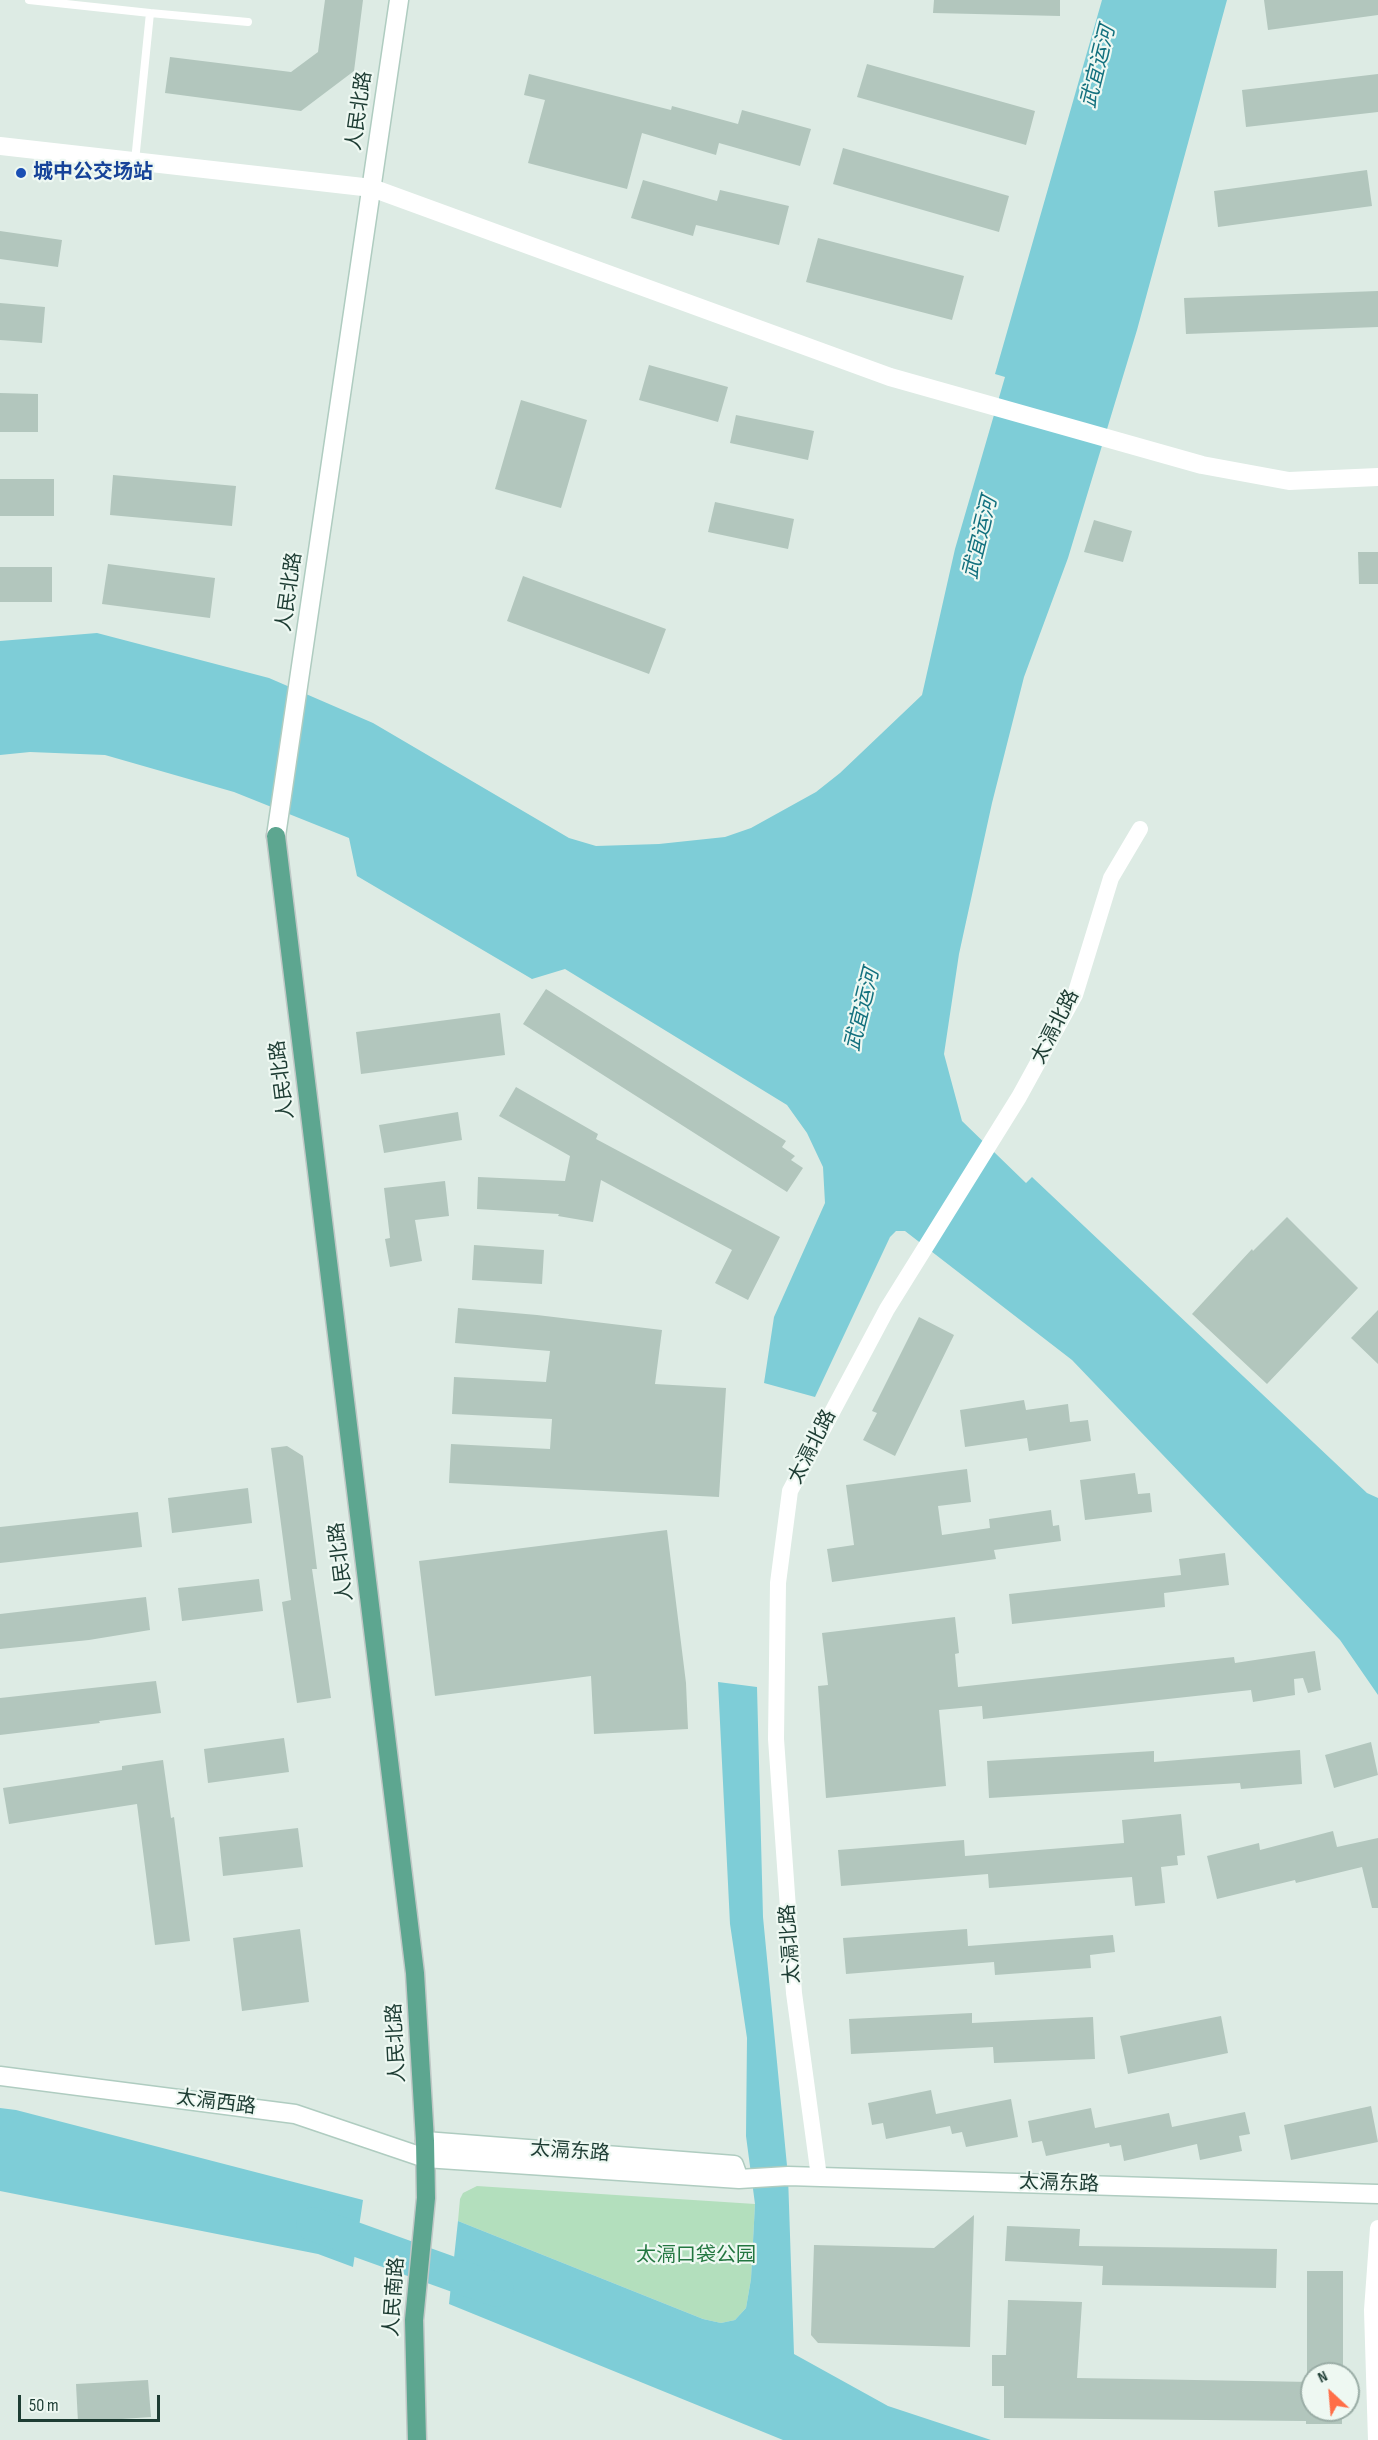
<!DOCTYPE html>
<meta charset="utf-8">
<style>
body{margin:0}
#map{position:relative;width:1378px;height:2440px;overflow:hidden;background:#ddebe4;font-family:"Sofia Sans Condensed",sans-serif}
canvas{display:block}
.north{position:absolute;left:1300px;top:2362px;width:60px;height:60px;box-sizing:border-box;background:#eef8f2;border:2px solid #9aada6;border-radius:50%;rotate:334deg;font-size:16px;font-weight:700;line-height:24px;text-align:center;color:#1d3c33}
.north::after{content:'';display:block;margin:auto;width:21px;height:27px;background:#ff6e47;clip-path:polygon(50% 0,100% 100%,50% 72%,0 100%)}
.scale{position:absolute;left:18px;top:2395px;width:142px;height:27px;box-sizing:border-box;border:3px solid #1d3c33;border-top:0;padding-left:8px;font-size:18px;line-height:21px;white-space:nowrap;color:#1d3c33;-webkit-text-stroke:4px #eef8f2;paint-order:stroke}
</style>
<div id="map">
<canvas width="1378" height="2440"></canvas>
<div class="north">N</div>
<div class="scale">50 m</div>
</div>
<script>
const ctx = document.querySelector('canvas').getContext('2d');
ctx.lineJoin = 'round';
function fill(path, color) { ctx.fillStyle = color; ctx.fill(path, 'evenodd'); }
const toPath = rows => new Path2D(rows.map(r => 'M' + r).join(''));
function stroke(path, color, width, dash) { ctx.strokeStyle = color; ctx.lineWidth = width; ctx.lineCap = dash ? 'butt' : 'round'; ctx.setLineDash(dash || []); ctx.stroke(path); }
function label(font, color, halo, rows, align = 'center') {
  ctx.font = font + ' "Sofia Sans Condensed","Noto Sans SC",sans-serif'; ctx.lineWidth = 4.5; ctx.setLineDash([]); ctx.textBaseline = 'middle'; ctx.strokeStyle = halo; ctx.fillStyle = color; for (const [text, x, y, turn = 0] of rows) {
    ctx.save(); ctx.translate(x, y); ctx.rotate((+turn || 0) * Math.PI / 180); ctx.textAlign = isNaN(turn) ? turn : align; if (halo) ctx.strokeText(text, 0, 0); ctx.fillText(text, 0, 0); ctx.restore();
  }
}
const green = toPath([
 [477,2186,755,2204,751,2279,746,2308,735,2320,721,2323,703,2319,458,2221,460,2199,463,2193]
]);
const water = toPath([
 [1102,0,1227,0,1137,330,1068,558,1024,677,992,803,959,954,944,1054,962,1121,1026,1183,1032,1177,1367,1493,1378,1498,1378,1695,1340,1640,1072,1360,905,1231,896,1231,890,1237,815,1397,764,1383,774,1317,825,1203,823,1167,807,1133,787,1105,565,969,532,979,357,876,349,838,234,792,105,755,30,752,0,755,0,641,97,633,269,678,373,723,569,838,596,846,659,844,725,837,751,828,816,792,840,773,922,695,955,549,1005,377,995,374],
 [718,1682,757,1687,763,1917,788,2176,794,2354,888,2406,991,2440,783,2440,449,2304,458,2221,703,2319,721,2323,735,2320,746,2308,751,2279,755,2204,746,2136,747,2038,730,1924],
 [0,2108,16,2110,363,2200,353,2267,318,2254,0,2191]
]);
const river = toPath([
 [313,2224,497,2290]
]);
const building = toPath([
 [325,0,363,0,354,71,301,111,165,93,170,57,291,72,318,52],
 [934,0,1060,0,1060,16,933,13],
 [1264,0,1378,0,1378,15,1268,30],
 [867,64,1035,111,1026,145,857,97],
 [529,74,671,110,672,106,738,124,742,110,811,129,800,166,719,143,716,155,642,133,627,189,528,163,545,100,524,95],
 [1378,74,1378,112,1246,127,1242,90],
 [843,148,1009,196,999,232,833,184],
 [1367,170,1372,206,1218,227,1214,191],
 [643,180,717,201,720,190,789,206,779,245,696,225,693,236,631,218],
 [0,231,62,240,58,267,0,259],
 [818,238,964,276,952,320,806,282],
 [1378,291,1378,327,1186,334,1184,298],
 [0,303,45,307,42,343,0,340],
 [649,365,728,387,718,422,639,400],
 [0,393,38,394,38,432,0,432],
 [521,400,587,420,561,508,495,489],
 [736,415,814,431,808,460,730,443],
 [113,475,236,486,232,526,110,515],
 [0,479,54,479,54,516,0,516],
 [715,502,794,519,788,549,708,532],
 [1094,520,1132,531,1123,562,1084,552],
 [1358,552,1378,552,1378,584,1359,584],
 [108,564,215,578,210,618,102,604],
 [0,567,52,567,52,602,0,602],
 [523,576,666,629,649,674,507,621],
 [546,989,786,1141,782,1147,795,1156,791,1160,803,1168,787,1192,523,1024],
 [500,1013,505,1055,361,1074,356,1032],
 [516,1087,598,1134,596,1139,780,1237,748,1300,715,1283,732,1250,601,1180,593,1222,558,1216,559,1214,477,1209,478,1177,565,1181,570,1156,499,1116],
 [458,1112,462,1140,384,1153,379,1125],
 [445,1181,449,1216,415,1220,422,1261,390,1267,385,1239,390,1238,384,1188],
 [1287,1217,1358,1288,1267,1384,1192,1314,1252,1249,1253,1251],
 [474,1245,544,1250,542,1284,472,1280],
 [458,1308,537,1315,662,1330,655,1384,726,1388,719,1497,449,1483,451,1444,550,1449,552,1419,452,1414,454,1377,546,1382,550,1351,455,1343],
 [1378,1310,1378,1364,1351,1338],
 [919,1317,954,1335,895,1456,863,1440,877,1413,872,1411],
 [1024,1400,1026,1410,1068,1404,1070,1422,1088,1420,1091,1441,1029,1451,1027,1438,965,1447,960,1410],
 [287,1446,303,1456,317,1569,312,1569,331,1698,297,1703,282,1602,291,1600,271,1448],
 [967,1469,971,1502,938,1506,942,1535,990,1528,989,1519,1051,1510,1053,1526,1059,1525,1061,1541,994,1550,996,1559,832,1582,827,1549,854,1545,846,1485],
 [1135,1473,1138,1494,1150,1493,1152,1512,1085,1520,1080,1480],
 [248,1488,252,1523,172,1533,168,1498],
 [138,1512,142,1547,0,1563,0,1527],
 [667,1530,686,1683,688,1729,594,1734,591,1676,435,1696,419,1561],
 [1225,1553,1229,1585,1164,1593,1165,1607,1012,1624,1009,1594,1181,1575,1179,1559],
 [259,1579,263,1611,182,1621,178,1588],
 [146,1597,150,1630,89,1640,0,1649,0,1614],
 [955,1617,959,1653,955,1654,958,1687,1234,1657,1235,1663,1315,1651,1321,1690,1308,1693,1303,1678,1294,1679,1295,1695,1253,1702,1251,1690,983,1719,982,1706,939,1710,946,1786,826,1798,818,1686,828,1685,822,1633],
 [156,1681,161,1713,99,1721,100,1723,0,1735,0,1698],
 [284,1738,289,1772,208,1783,204,1749],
 [1371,1742,1378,1775,1334,1788,1325,1755],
 [1300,1750,1302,1784,1241,1789,1240,1783,989,1798,987,1761,1154,1751,1154,1762],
 [163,1760,171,1818,174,1817,190,1941,155,1945,137,1804,9,1824,3,1788,122,1770,122,1766],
 [1181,1814,1185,1855,1177,1856,1178,1865,1161,1867,1165,1903,1135,1906,1132,1877,989,1888,988,1874,841,1886,838,1850,964,1840,965,1856,1124,1843,1122,1820],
 [298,1828,303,1867,223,1876,219,1837],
 [1333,1831,1337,1847,1378,1838,1378,1908,1372,1908,1362,1867,1296,1883,1295,1880,1217,1899,1207,1856,1259,1843,1260,1850],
 [300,1929,309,2002,242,2011,233,1938],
 [967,1929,968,1946,1113,1935,1115,1952,1090,1955,1091,1968,995,1975,994,1962,846,1974,843,1938],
 [972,2013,972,2023,1093,2017,1095,2059,994,2063,993,2047,851,2054,849,2019],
 [1221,2016,1228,2053,1128,2074,1120,2036],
 [931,2090,936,2114,1011,2099,1018,2137,966,2147,962,2132,952,2134,950,2126,886,2139,883,2123,872,2125,868,2103],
 [1371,2106,1378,2142,1291,2160,1284,2125],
 [1091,2108,1095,2128,1169,2113,1172,2127,1245,2112,1250,2134,1239,2136,1242,2151,1200,2160,1197,2144,1124,2161,1121,2145,1110,2147,1109,2143,1046,2156,1042,2141,1032,2143,1028,2121],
 [974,2215,970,2347,818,2343,811,2335,814,2245,934,2248],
 [1007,2226,1080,2229,1079,2246,1277,2249,1276,2288,1102,2285,1103,2266,1005,2261],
 [1307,2271,1343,2271,1343,2374,1307,2374],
 [1008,2300,1082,2302,1077,2378,1312,2382,1312,2410,1342,2410,1342,2424,1306,2424,1306,2421,1004,2418,1004,2386,992,2386,992,2355,1006,2355],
 [148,2380,151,2417,78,2422,76,2384]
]);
const service = toPath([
 [29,0,150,13,135,161],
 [150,13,248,22]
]);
const minor = toPath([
 [819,2177,794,1993,776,1739,778,1583,790,1491,887,1309,1019,1097,1075,995,1111,878,1140,829],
 [1376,2440,1372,2310,1378,2228]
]);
const tertiary = toPath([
 [0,146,372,188,890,377,1202,465,1289,481,1378,477]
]);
const secondary = toPath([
 [276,836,399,0],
 [0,2076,295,2114,425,2158,739,2179,788,2176,1378,2194],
 [425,2141,734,2165,739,2179]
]);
const primary = toPath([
 [276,836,415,1973,425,2141,426,2198,414,2320,417,2440]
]);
const markers = [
 [21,173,6,"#1a4fb4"]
];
const streetNames = [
 ["人民北路",360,111,-82],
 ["人民北路",290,592,-82],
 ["太滆北路",1056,1027,-63],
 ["人民北路",283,1080,-97],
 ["太滆北路",813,1447,-63],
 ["人民北路",342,1562,-97],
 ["太滆北路",791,1944,-94],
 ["人民北路",397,2043,-93],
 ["太滆西路",216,2103,7],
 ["太滆东路",570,2152,4],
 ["太滆东路",1059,2184,2],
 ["人民南路",395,2297,-86]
];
const transitNames = [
 ["城中公交场站",33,173]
];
const parkNames = [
 ["太滆口袋公园",696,2256]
];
const waterNames = [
 ["武宜运河",1099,67,-76],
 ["武宜运河",981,538,-76],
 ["武宜运河",863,1010,-76]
];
fill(green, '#b3dfbd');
fill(water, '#7ecdd7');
stroke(river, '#7ecdd7', 34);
fill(building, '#b2c6bd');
stroke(secondary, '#afccc0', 21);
stroke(primary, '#c0c8c6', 21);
stroke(service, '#fff', 8);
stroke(minor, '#fff', 16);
stroke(tertiary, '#fff', 18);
stroke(secondary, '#fff', 18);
stroke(primary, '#5da690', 18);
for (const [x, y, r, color] of markers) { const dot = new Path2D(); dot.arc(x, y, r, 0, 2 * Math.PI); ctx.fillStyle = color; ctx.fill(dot); stroke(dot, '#eef8f2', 2); }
label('20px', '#1d3c33', '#eef8f2', streetNames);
label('bold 20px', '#164399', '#eef8f2', transitNames, 'left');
label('20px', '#237741', '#eef8f2', parkNames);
label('italic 21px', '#12707e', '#eef8f2', waterNames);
</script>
